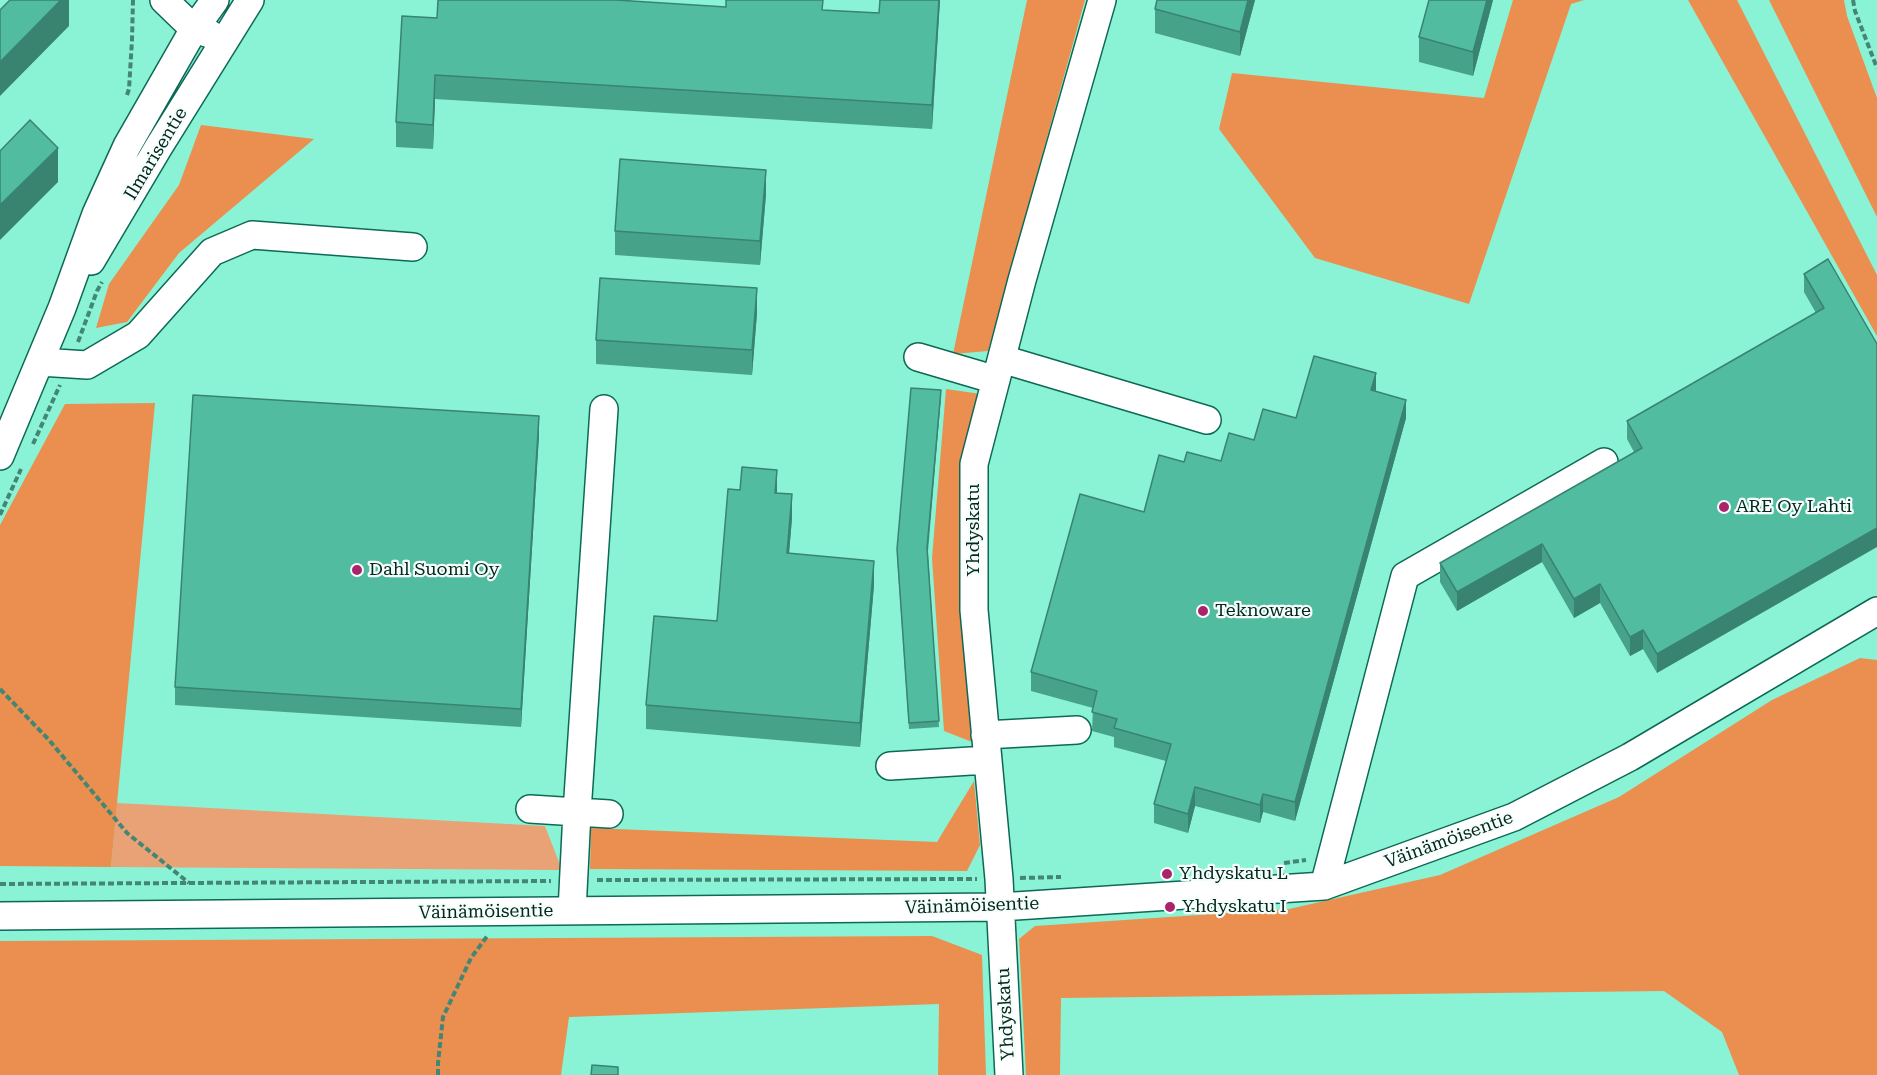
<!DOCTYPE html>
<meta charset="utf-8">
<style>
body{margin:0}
canvas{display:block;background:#8af2d5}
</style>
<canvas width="1877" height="1075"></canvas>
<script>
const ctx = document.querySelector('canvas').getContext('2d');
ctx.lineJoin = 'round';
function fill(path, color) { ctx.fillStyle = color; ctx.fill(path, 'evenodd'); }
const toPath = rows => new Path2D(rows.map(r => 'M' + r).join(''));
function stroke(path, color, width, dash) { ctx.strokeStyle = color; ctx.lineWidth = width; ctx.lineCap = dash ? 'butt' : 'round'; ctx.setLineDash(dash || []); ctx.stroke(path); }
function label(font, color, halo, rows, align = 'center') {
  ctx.font = font + ' "Roboto Serif",serif'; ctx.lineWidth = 4.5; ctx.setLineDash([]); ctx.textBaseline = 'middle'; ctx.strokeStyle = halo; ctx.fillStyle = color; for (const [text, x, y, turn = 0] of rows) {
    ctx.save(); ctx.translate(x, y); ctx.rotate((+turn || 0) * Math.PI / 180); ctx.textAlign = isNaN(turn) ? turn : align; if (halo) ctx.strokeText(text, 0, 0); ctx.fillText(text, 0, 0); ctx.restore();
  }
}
const green = toPath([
 [117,803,545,826,562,870,111,867]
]);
const forest = toPath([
 [1027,0,1085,0,988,351,953,354],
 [1513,0,1584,0,1571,4,1469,304,1315,258,1219,129,1232,73,1484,98],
 [1688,0,1737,0,1877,275,1877,336],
 [1769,0,1844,0,1847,16,1877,98,1877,217],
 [201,125,314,139,179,253,127,322,96,328,109,284,179,185],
 [946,389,981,394,964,612,972,742,944,731,932,558],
 [155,403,111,867,0,866,0,525,65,404],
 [1860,658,1877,660,1877,1075,1739,1075,1722,1032,1664,991,1061,998,1060,1075,1026,1075,1019,939,1035,926,1289,909,1440,875,1619,797,1772,700],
 [974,781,980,845,967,871,590,869,591,828,937,842],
 [932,936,982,955,986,1075,938,1075,939,1004,569,1017,561,1075,0,1075,0,941]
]);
const path = toPath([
 [1853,0,1855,11,1877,68],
 [127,95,129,89,132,40,133,0],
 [78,342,97,291,102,282],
 [33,444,60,385],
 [0,515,21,469],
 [0,689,49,740,127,833,189,883],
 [1284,863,1306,860],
 [1020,878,1061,877],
 [597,880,977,879],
 [0,884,551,881],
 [438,1075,438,1063,443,1017,471,958,488,935]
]);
const minor = toPath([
 [164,0,194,29,210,34],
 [91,261,158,148,250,0],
 [918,357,996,380],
 [1002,359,1207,420],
 [40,362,87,365,138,335,212,252,252,235,413,247],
 [0,456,62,308,96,214,127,146,194,29,215,0],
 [985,735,1077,730],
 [890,766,987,760],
 [530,809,609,814],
 [1324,886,1405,576,1604,462],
 [572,911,577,812,604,409],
 [0,916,1000,907,1324,886,1514,817,1630,757,1877,611],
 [1009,1075,999,879,974,610,974,464,1022,280,1102,0]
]);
const wall = toPath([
 [880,0,940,0,932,129,435,99,433,149,396,147,396,122,437,18,726,7,824,10,879,13],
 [1157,0,1255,0,1240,56,1155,33,1155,9],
 [1493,0,1473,76,1419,62,1419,37],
 [766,194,760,265,615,255,615,231],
 [1804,274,1877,344,1657,673,1643,649,1630,656,1600,603,1574,618,1542,562,1457,611,1440,582,1440,563,1634,452,1627,439,1627,421,1816,313,1804,292],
 [757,313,752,375,596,364,596,340],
 [1376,391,1406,418,1295,821,1263,812,1260,823,1195,806,1188,833,1154,823,1154,804,1166,761,1114,747,1114,737,1092,731,1093,708,1031,691,1031,672,1144,512,1184,462,1221,461,1254,440],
 [941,396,928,552,939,727,909,729,897,556],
 [539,435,521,727,175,705,175,687],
 [777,493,792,518,789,553,874,585,860,747,646,729,646,705,717,621]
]);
const shadedWall = toPath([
 [61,0,69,0,69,26,0,96,0,62],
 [939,0,940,0,932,129,932,105],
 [1248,0,1255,0,1240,56,1240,32],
 [1487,0,1493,0,1473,76,1473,52],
 [435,75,435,99,433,149,433,125],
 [58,148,58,182,0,240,0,205],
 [766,170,766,194,760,265,760,241],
 [757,288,757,313,752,375,752,350],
 [1376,373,1376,391,1371,390],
 [941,390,941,396,927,554,927,548],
 [1406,400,1406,418,1295,821,1295,802],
 [539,416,539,435,521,727,521,709],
 [777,470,777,494,775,493],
 [792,494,792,518,787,577,787,553],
 [1877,528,1877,547,1657,673,1657,654],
 [1542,544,1542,562,1457,611,1457,592],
 [874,561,874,585,860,747,860,723],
 [1600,584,1600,603,1574,618,1574,599],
 [1643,630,1643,649,1630,656,1630,637],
 [1195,787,1195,806,1188,833,1188,814],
 [1263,794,1263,812,1260,823,1260,805]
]);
const building = toPath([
 [10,0,61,0,0,62,0,10,10,0],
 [438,0,616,0,726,7,726,0,823,0,822,10,879,13,880,0,939,0,932,105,435,75,433,125,396,122,402,16,437,18,438,0],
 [1157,0,1248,0,1240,32,1155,9,1157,0],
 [1429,0,1487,0,1473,52,1419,37,1429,0],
 [30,120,58,148,0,205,0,151,30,120],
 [620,159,766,170,760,241,615,231,620,159],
 [1828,259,1877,344,1877,528,1657,654,1643,630,1630,637,1600,584,1574,599,1542,544,1457,592,1440,563,1642,448,1627,421,1824,308,1804,274,1828,259],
 [600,278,757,288,752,350,596,340,600,278],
 [1314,356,1376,373,1371,390,1406,400,1295,802,1263,794,1260,805,1195,787,1188,814,1154,804,1171,744,1114,728,1117,719,1092,712,1097,691,1031,672,1080,494,1144,512,1159,455,1184,462,1187,452,1221,461,1229,433,1254,440,1263,409,1296,418,1314,356],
 [911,388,941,390,927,548,939,721,909,723,897,549,911,388],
 [193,395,539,416,521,709,175,687,193,395],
 [742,467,777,470,775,493,792,494,787,553,874,561,860,723,646,705,654,616,717,621,728,489,740,490,742,467],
 [592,1065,618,1067,618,1075,591,1075,592,1065]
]);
const markers = [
 [1724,507,6,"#aa246b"],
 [357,570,6,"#aa246b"],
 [1203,611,6,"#aa246b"],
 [1167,874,6,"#aa246b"],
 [1170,907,6,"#aa246b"]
];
const streetNames = [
 ["Ilmarisentie",156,154,-59],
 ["Yhdyskatu",974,530,-90],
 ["Väinämöisentie",1449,840,-20],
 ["Väinämöisentie",972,906,-2],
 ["Väinämöisentie",486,912,-1],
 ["Yhdyskatu",1006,1014,-93]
];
const poiNames = [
 ["ARE Oy Lahti",1736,507],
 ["Dahl Suomi Oy",369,570],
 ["Teknoware",1215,611],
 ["Yhdyskatu L",1179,874],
 ["Yhdyskatu I",1182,907]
];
fill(green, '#e8a275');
fill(forest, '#ea8f4f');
stroke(minor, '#0d6956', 30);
stroke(path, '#438674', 4, [6, 3]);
stroke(minor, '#fff', 27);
fill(wall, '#47a28a');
fill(shadedWall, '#398471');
fill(building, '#52bca1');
stroke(building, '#398471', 1.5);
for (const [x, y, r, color] of markers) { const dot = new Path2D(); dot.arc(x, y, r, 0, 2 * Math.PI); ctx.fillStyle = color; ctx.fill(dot); stroke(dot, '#f5fefb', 2); }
label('18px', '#04271e', '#f5fefb', streetNames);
label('18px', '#04271e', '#f5fefb', poiNames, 'left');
</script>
